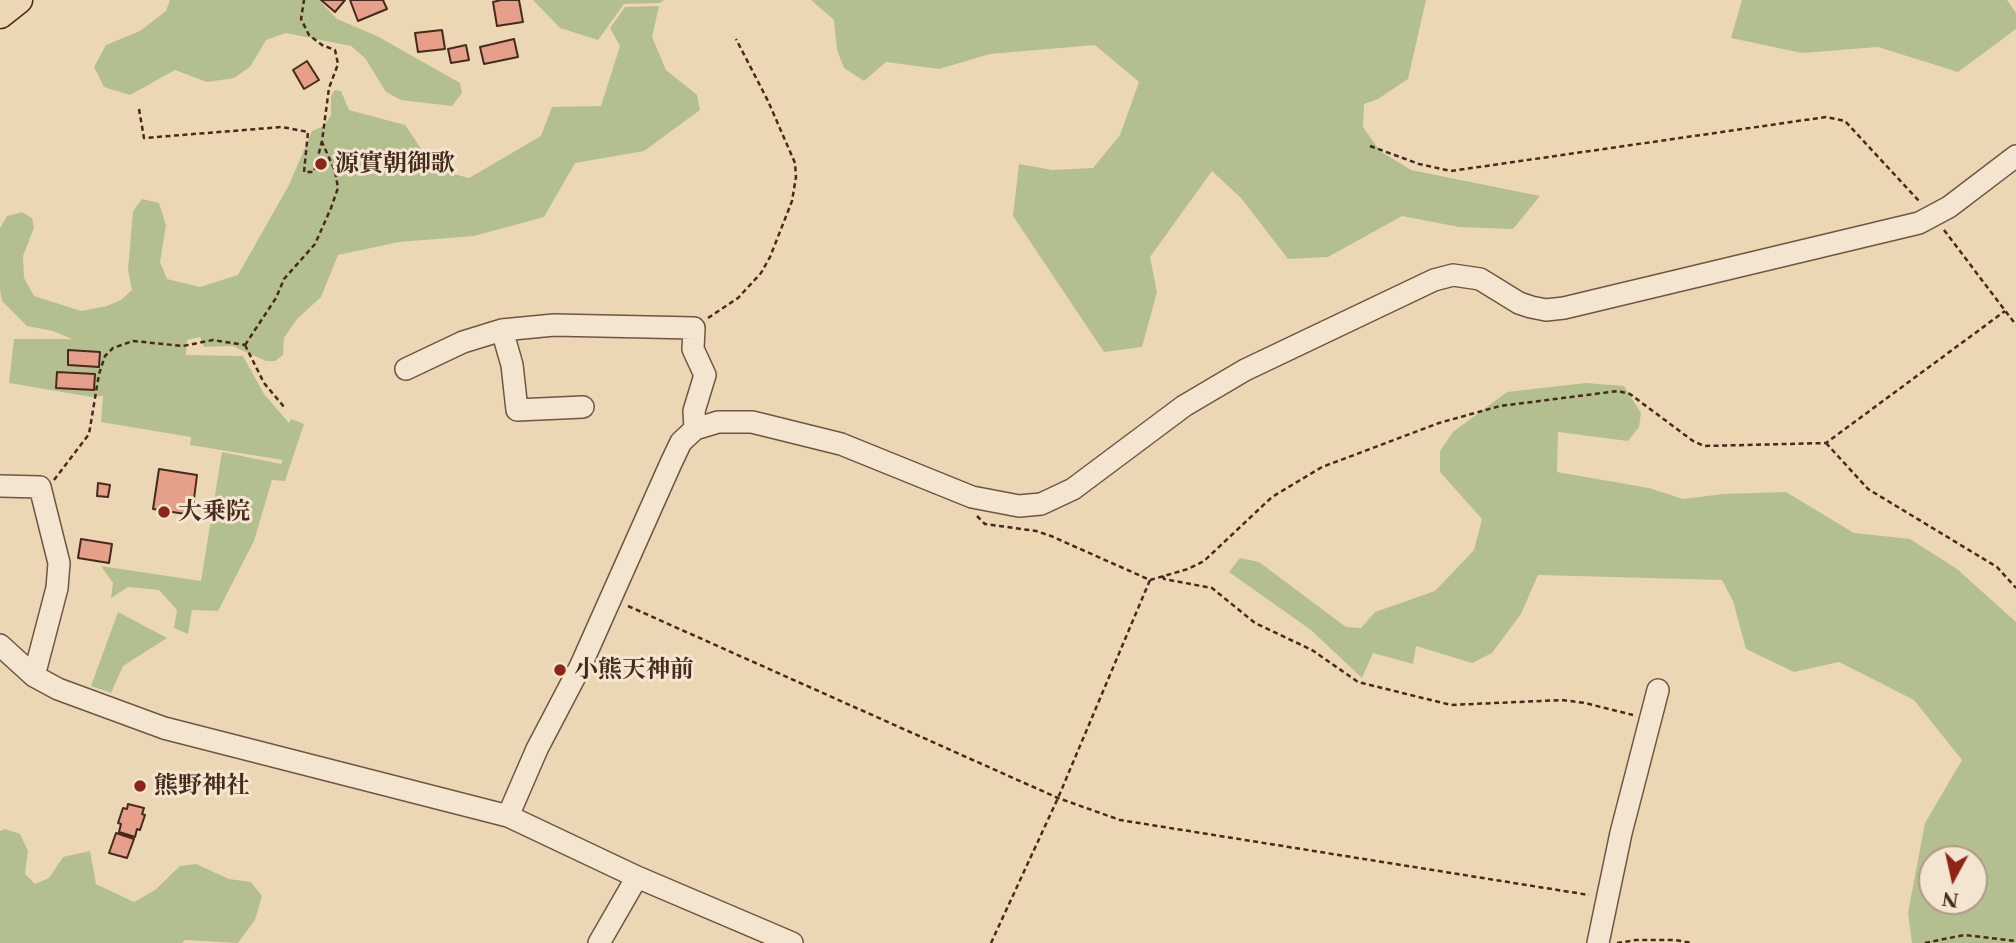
<!DOCTYPE html>
<meta charset="utf-8">
<style>
body{margin:0}
#map{position:relative;width:2016px;height:943px;overflow:hidden;background:#ecd7b5;font-family:"Libre Caslon Text",serif}
canvas{display:block}
.north{position:absolute;left:1918px;top:845px;width:70px;height:70px;box-sizing:border-box;background:#f3e5cf;border:2px solid #ae9a87;border-radius:50%;rotate:188deg;font-size:19px;font-weight:700;line-height:28px;text-align:center;color:#462a1c}
.north::after{content:'';display:block;margin:auto;width:24px;height:32px;background:#8f2418;clip-path:polygon(50% 0,100% 100%,50% 72%,0 100%)}
</style>
<div id="map">
<canvas width="2016" height="943"></canvas>
<div class="north">N</div>
</div>
<script>
const ctx = document.querySelector('canvas').getContext('2d');
ctx.lineJoin = 'round';
function fill(path, color) { ctx.fillStyle = color; ctx.fill(path, 'evenodd'); }
const toPath = rows => new Path2D(rows.map(r => 'M' + r).join(''));
function stroke(path, color, width, dash) { ctx.strokeStyle = color; ctx.lineWidth = width; ctx.lineCap = dash ? 'butt' : 'round'; ctx.setLineDash(dash || []); ctx.stroke(path); }
function label(font, color, halo, rows, align = 'center') {
  ctx.font = font + ' "Libre Caslon Text","Noto Serif JP",serif'; ctx.lineWidth = 6; ctx.setLineDash([]); ctx.textBaseline = 'middle'; ctx.strokeStyle = halo; ctx.fillStyle = color; for (const [text, x, y, turn = 0] of rows) {
    ctx.save(); ctx.translate(x, y); ctx.rotate((+turn || 0) * Math.PI / 180); ctx.textAlign = isNaN(turn) ? turn : align; if (halo) ctx.strokeText(text, 0, 0); ctx.fillText(text, 0, 0); ctx.restore();
  }
}
const green = toPath([
 [170,0,319,0,337,19,377,36,460,83,462,93,452,106,401,100,386,92,365,58,351,46,286,33,266,40,250,67,234,78,207,82,175,70,130,95,104,87,94,67,106,45,140,31,166,11],
 [533,0,664,0,660,3,624,4,598,40,560,28],
 [811,0,1426,0,1408,79,1378,99,1364,104,1363,127,1380,151,1411,170,1540,196,1513,229,1459,227,1402,216,1328,257,1288,259,1241,198,1212,171,1150,257,1157,292,1142,347,1104,352,1013,216,1019,164,1052,170,1093,168,1120,135,1139,82,1095,45,990,54,939,69,886,62,864,81,844,68,837,50,834,20],
 [1742,0,2007,0,2016,13,2016,29,1958,72,1878,47,1802,53,1731,38],
 [659,6,652,37,666,70,697,95,700,110,644,151,575,163,544,217,474,236,399,242,338,255,321,297,297,319,284,338,283,355,275,361,266,361,232,346,204,347,200,337,187,340,186,355,243,356,264,394,289,423,291,419,304,424,285,481,272,480,254,541,218,611,192,610,188,634,174,628,177,610,159,590,128,587,111,598,113,583,101,566,201,581,222,452,281,464,283,460,190,445,191,437,101,422,103,396,92,397,9,383,14,339,72,339,53,331,27,326,2,301,0,290,0,228,7,216,22,212,32,218,34,228,23,256,24,278,34,296,81,311,107,306,121,300,132,290,128,270,133,211,142,199,159,203,166,225,160,262,167,279,200,287,238,275,289,185,312,131,324,126,331,115,331,96,335,90,341,91,349,110,405,125,435,169,469,178,541,136,552,107,601,106,620,46,610,28,625,7],
 [1586,383,1624,386,1641,413,1639,427,1628,441,1558,432,1557,472,1649,488,1683,499,1723,494,1786,492,1854,533,1910,539,1957,569,2016,622,2016,943,1912,943,1908,913,1925,823,1962,760,1914,700,1839,662,1794,672,1746,649,1733,601,1722,580,1538,575,1521,614,1492,653,1472,663,1416,646,1413,664,1373,653,1362,678,1311,630,1229,572,1240,558,1259,562,1346,627,1361,628,1375,612,1435,591,1474,550,1482,519,1440,472,1440,451,1453,432,1507,392],
 [1932,859,1974,859,1974,901,1932,901],
 [118,612,167,638,123,666,111,693,91,686],
 [5,829,20,834,28,851,25,874,35,884,49,878,63,857,90,851,96,884,134,902,155,890,180,866,196,864,229,879,251,882,262,896,255,920,238,943,185,940,182,943,0,943,0,831]
]);
const building = toPath([
 [321,0,345,0,335,12,321,0],
 [350,0,383,0,387,9,358,21,350,0],
 [501,0,519,0,523,22,497,26,493,2,501,0],
 [442,30,445,49,418,52,415,33,442,30],
 [514,39,518,57,484,64,480,47,514,39],
 [466,45,469,60,451,63,448,49,466,45],
 [307,61,319,80,304,89,293,70,307,61],
 [68,350,100,352,99,367,68,365,68,350],
 [57,372,95,374,94,390,56,388,57,372],
 [159,469,197,475,192,515,153,509,159,469],
 [98,483,110,485,108,497,97,496,98,483],
 [81,539,112,544,109,563,78,558,81,539],
 [128,804,144,808,142,814,145,815,140,830,137,829,135,837,119,832,121,824,118,823,123,808,127,809,128,804],
 [116,833,134,839,127,858,109,853,116,833]
]);
const path = toPath([
 [139,109,144,138,282,127,308,132,304,172,314,172,322,141,329,88,338,64,335,50,322,45,309,35,301,19,304,0],
 [1370,146,1419,164,1451,171,1826,117,1845,121,1919,201],
 [1944,230,2016,325],
 [708,318,738,298,761,273,770,257,792,201,796,177,795,163,768,101,736,39],
 [245,345,276,298,284,279,315,244,331,208,338,188,335,171,322,142],
 [245,345,264,383,285,408],
 [1826,443,1868,489,1997,567,2016,588],
 [54,480,89,434,99,374,105,356,113,348,133,341,183,346,213,340,245,345],
 [977,516,985,524,1036,531,1051,536,1150,580,1188,569,1204,561,1272,497,1322,467,1439,423,1500,406,1618,391,1630,394,1693,441,1704,446,1826,443,2005,311],
 [1163,576,1164,579,1212,588,1255,623,1312,650,1358,682,1451,705,1562,700,1585,703,1633,715],
 [628,606,1058,798,1120,820,1589,895],
 [991,943,1058,798,1150,580],
 [1617,943,1636,940,1675,940,1692,943],
 [1925,943,1964,935,2016,941]
]);
const minor = toPath([
 [502,330,512,365,517,410,583,407],
 [406,369,463,342,502,330,554,325,694,328,693,349,705,375,694,411,695,429],
 [0,486,40,487,59,563,57,588,34,676],
 [0,645,34,676,58,689,164,728,508,816,637,877,792,943],
 [508,816,537,749,581,665,671,463,681,442,695,429,718,422,752,422,841,444,972,497,1019,506,1041,504,1073,489,1184,406,1245,370,1434,280,1453,275,1480,279,1519,303,1531,307,1546,310,1564,308,1919,223,1949,207,2016,156],
 [599,943,637,877],
 [1598,943,1621,833,1658,690]
]);
const major = toPath([
 [0,15,19,0]
]);
const markers = [
 [321,164,7,"#8f2418"],
 [164,512,7,"#8f2418"],
 [560,670,7,"#8f2418"],
 [140,786,7,"#8f2418"]
];
const poiNames = [
 ["源實朝御歌",335,164],
 ["大乗院",178,512],
 ["小熊天神前",574,670],
 ["熊野神社",154,786]
];
fill(green, '#b4bf90');
fill(building, '#e69f89');
stroke(building, '#462a1c', 2);
stroke(minor, '#705542', 24);
stroke(major, '#462a1c', 29);
stroke(path, '#462a1c', 2.5, [5, 3.5]);
stroke(minor, '#f3e5cf', 21);
stroke(major, '#ecd7b5', 26);
for (const [x, y, r, color] of markers) { const dot = new Path2D(); dot.arc(x, y, r, 0, 2 * Math.PI); ctx.fillStyle = color; ctx.fill(dot); stroke(dot, '#f3e5cf', 2.5); }
label('bold 24px', '#462a1c', '#f3e5cf', poiNames, 'left');
</script>
